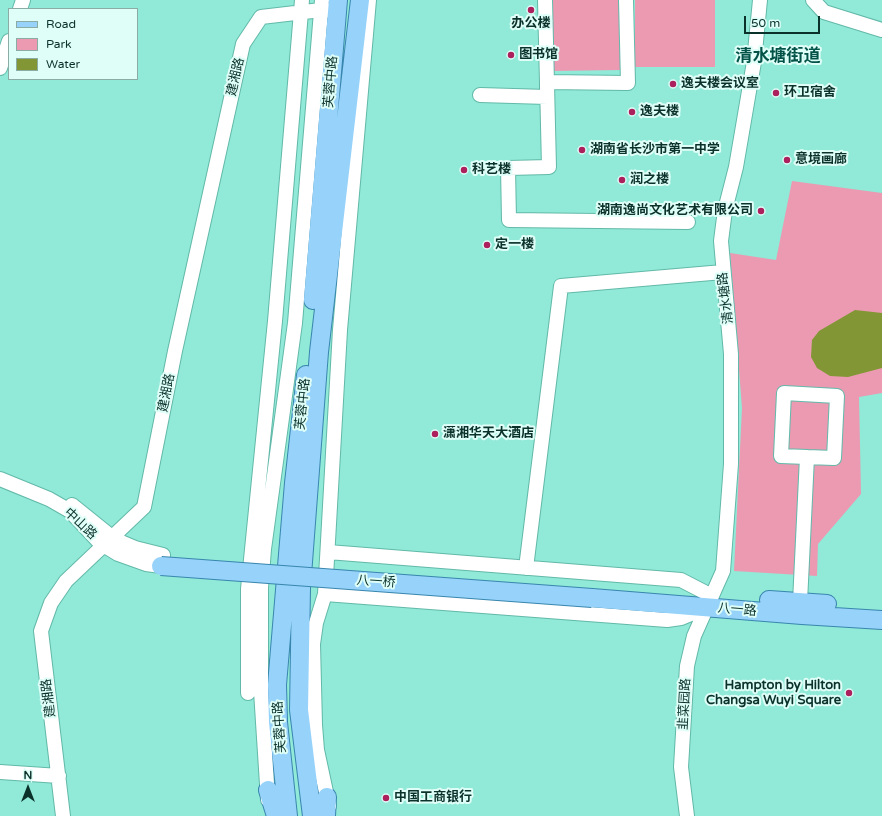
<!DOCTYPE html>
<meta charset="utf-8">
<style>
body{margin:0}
#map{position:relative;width:882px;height:816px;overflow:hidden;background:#91e9d7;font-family:"Varela Round",sans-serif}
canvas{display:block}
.legend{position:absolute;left:8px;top:8px;width:130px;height:72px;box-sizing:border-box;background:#defef7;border:1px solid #8aaca5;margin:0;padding:5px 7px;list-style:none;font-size:12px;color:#0b312b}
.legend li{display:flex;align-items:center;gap:8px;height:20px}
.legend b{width:20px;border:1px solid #8aaca5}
.north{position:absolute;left:8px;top:768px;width:40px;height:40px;-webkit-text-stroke:3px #defef7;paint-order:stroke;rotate:0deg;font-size:11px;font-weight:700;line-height:16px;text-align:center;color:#0b312b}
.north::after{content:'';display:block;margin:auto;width:14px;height:18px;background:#0b312b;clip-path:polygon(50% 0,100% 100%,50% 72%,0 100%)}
.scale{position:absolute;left:744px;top:16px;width:76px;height:18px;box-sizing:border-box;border:2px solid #0b312b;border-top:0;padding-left:5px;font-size:12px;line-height:14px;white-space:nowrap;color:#0b312b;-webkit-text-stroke:3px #defef7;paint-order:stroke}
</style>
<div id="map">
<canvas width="882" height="816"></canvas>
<ul class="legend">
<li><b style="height:5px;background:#96d2f9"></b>Road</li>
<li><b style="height:11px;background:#eb9ab2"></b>Park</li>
<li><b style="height:11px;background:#829635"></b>Water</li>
</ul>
<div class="north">N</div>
<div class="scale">50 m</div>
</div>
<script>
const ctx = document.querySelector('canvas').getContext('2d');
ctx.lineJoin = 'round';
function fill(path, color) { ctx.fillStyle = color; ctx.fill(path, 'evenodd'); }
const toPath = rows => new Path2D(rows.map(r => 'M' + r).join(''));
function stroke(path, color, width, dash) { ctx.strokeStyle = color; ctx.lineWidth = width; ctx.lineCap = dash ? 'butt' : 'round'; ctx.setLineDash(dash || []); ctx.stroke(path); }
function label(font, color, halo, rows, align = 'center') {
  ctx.font = font + ' "Varela Round","Noto Sans SC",sans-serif'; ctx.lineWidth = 4; ctx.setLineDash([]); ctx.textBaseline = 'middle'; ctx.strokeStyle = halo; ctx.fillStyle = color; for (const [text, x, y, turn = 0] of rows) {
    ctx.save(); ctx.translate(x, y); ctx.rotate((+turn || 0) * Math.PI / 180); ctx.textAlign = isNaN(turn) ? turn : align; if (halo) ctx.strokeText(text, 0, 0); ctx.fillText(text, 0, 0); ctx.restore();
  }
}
const green = toPath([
 [552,0,621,0,621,70,552,71],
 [635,0,715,0,715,67,635,67],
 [792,181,882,193,882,393,859,397,861,494,818,544,817,576,734,571,742,408,730,253,776,260]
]);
const water = toPath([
 [855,310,882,313,882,368,848,377,830,376,817,368,811,357,812,340,819,331]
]);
const minor = toPath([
 [545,0,549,167,508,168,509,220,688,222],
 [813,0,824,12,882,30],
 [20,9,23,0],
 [0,68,9,41],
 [480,95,547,97,547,82,628,83,626,0],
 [0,479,49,499,70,511,100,543,118,554,146,564,161,566],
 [72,505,108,534,123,543,135,548,163,555],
 [328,552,681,580,712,596],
 [526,568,561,286,723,272],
 [325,594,667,620,681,618,705,608],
 [800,602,807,457,834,458,837,396,784,393,781,456,807,457],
 [248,693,248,589,275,321,302,0],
 [0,772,59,776],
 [268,800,261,691,261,588,264,549,295,323,322,0],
 [329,806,317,750,315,725,313,644,316,623,325,594,340,330,369,0],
 [63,816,41,631,51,603,66,581,144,507,175,351,243,44,261,17,321,10,337,11],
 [687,816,681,767,687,666,694,636,723,571,731,464,731,354,721,241,725,210,736,167,754,62,760,0]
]);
const major = toPath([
 [313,300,338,0],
 [592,598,802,615,882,620],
 [769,600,827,604],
 [268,790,276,816],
 [288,816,278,722,277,685,294,483,306,375],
 [312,816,299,710,301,588,319,352,360,0],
 [326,816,327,797]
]);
const majorBridge = toPath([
 [161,566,592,598]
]);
const markers = [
 [531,10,4,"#ad205e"],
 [511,55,4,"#ad205e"],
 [673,84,4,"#ad205e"],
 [776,93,4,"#ad205e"],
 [632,112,4,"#ad205e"],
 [582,150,4,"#ad205e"],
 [787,160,4,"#ad205e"],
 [464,170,4,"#ad205e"],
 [622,180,4,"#ad205e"],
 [761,211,4,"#ad205e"],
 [487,245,4,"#ad205e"],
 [435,434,4,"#ad205e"],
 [849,693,4,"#ad205e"],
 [386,798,4,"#ad205e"]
];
const poiNames = [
 ["办公楼",531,24,"center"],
 ["图书馆",519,55],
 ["逸夫楼会议室",681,84],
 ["环卫宿舍",784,93],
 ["逸夫楼",640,112],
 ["湖南省长沙市第一中学",590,150],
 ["意境画廊",795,160],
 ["科艺楼",472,170],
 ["润之楼",630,180],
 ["湖南逸尚文化艺术有限公司",753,211,"right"],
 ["定一楼",495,245],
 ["潇湘华天大酒店",443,434],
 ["Hampton by Hilton",841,686,"right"],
 ["Changsa Wuyi Square",841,701,"right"],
 ["中国工商银行",394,798]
];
const streetNames = [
 ["建湘路",236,77,-77],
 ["芙蓉中路",331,82,-85],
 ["清水塘路",726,298,-97],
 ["建湘路",167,393,-79],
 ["芙蓉中路",303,404,-84],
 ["中山路",80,524,43],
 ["八一桥",376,582,4],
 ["八一路",737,610,5],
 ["建湘路",49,698,-97],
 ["韭菜园路",685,704,-87],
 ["芙蓉中路",280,727,-94]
];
const districtNames = [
 ["清水塘街道",778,57]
];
fill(green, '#eb9ab2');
fill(water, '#829635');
stroke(minor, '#62b9a9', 16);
stroke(major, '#3886ae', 20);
stroke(minor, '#fff', 14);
stroke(major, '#96d2f9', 18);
stroke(majorBridge, '#3886ae', 20, []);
stroke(majorBridge, '#96d2f9', 18);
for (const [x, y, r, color] of markers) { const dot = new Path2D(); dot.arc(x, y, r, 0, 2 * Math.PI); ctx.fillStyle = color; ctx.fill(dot); stroke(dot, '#defef7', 1.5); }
label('bold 13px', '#0b312b', '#defef7', poiNames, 'left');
label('13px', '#0b312b', '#defef7', streetNames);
label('bold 17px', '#025248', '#defef7', districtNames);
</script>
